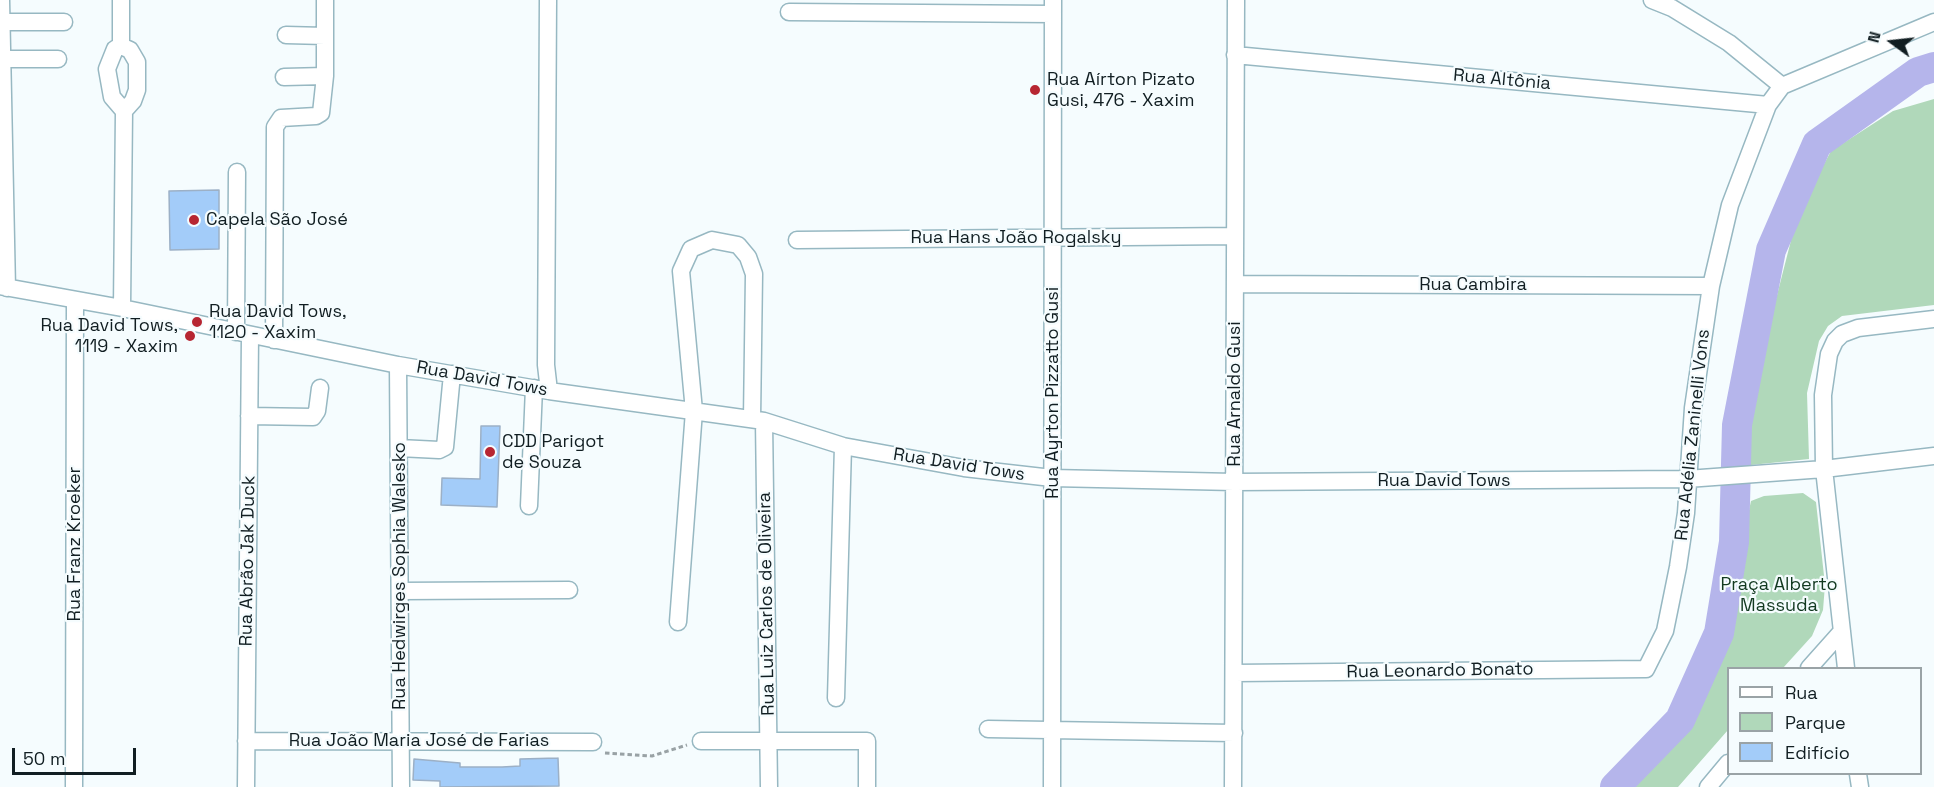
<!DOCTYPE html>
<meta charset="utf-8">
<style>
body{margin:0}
#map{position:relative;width:1934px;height:787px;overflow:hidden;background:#f5fcfe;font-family:"Space Grotesk",sans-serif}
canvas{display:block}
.legend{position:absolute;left:1727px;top:667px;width:195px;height:108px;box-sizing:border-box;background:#f5fcfe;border:2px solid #9aa3a6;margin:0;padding:8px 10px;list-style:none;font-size:18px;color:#111e22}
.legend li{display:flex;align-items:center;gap:12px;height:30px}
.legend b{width:30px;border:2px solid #9aa3a6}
.north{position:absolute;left:1862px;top:12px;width:60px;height:60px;-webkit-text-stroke:4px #f5fcfe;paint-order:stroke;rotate:285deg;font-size:16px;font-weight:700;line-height:24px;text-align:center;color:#111e22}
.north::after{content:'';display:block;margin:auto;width:21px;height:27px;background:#111e22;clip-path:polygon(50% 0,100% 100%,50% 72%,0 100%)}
.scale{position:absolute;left:12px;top:748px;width:124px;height:27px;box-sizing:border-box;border:3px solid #111e22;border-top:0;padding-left:8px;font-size:18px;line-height:21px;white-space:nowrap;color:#111e22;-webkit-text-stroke:4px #f5fcfe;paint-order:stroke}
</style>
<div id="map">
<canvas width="1934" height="787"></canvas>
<ul class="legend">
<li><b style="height:8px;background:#fff"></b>Rua</li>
<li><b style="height:16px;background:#b0d8ba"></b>Parque</li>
<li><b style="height:16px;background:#a3ccf9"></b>Edifício</li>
</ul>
<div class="north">N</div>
<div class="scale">50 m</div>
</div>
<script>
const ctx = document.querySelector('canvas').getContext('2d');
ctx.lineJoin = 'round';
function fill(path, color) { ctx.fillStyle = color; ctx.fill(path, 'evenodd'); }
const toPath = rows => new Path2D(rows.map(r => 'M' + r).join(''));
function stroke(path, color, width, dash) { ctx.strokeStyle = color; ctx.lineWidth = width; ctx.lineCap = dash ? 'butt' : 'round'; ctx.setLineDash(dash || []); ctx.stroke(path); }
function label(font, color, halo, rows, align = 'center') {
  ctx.font = font + ' "Space Grotesk",sans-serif'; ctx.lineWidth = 4.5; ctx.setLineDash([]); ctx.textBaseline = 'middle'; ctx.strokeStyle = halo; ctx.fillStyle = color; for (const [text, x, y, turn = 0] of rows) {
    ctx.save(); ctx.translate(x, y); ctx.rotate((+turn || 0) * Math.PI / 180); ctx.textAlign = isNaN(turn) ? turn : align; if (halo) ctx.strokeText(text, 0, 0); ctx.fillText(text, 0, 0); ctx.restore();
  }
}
const green = toPath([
 [1934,99,1934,305,1842,316,1828,326,1819,341,1807,393,1809,459,1751,465,1750,422,1774,307,1798,213,1831,151,1893,111],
 [1803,493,1816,502,1825,585,1823,610,1812,636,1783,668,1728,668,1728,730,1678,787,1625,787,1678,734,1715,670,1726,644,1731,619,1737,567,1751,501,1764,496]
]);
const river = toPath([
 [1615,787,1680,720,1719,633,1734,542,1737,425,1771,250,1817,144,1918,72,1934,67]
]);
const building = toPath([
 [219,190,219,249,170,250,169,191,219,190],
 [481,426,500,426,497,507,441,505,442,478,480,479,481,426],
 [558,758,559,786,440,787,440,781,413,780,414,759,460,763,460,767,502,767,520,766,520,759,558,758]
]);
const path = toPath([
 [605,753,652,756,687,745]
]);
const minor = toPath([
 [1,0,7,288],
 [548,0,546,365,549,391],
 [1652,0,1672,8,1729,43,1782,86],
 [789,12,1053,14],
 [2,22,64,22],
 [286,35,325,36],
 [121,46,130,50,137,62,137,90,133,101,124,111,112,97,107,69,115,49,121,46],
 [121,46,121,0],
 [1235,55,1768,105],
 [3,59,58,59],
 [284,77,325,76],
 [797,240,1235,236],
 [1235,284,1711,286],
 [0,286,122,308,398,365,549,391,764,421,843,446,964,468,1052,478,1234,482,1687,479,1824,469,1934,456],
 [122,308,124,111],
 [236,332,237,172],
 [274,340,275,127,281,118,316,116,321,113,325,76,325,0],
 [398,365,401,787],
 [249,416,313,417,317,411,320,388],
 [764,421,769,787],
 [399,448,439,450,445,447,452,374],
 [529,506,534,388],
 [400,591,569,590],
 [678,622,694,411,681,271,691,249,712,240,738,245,748,257,754,274,752,419],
 [1809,668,1842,631],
 [1846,668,1824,469,1823,395,1829,354,1835,341,1842,334,1858,328,1934,319],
 [1234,673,1646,669,1665,631,1678,567,1686,513,1693,408,1711,286,1730,205,1768,105,1782,86,1934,22],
 [836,698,843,446],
 [988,729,1234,733],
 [246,741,593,742],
 [701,741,867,741,867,787],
 [1858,774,1860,787],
 [74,787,75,300],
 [246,787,250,335],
 [1052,787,1053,0],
 [1233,787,1236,0],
 [1708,787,1728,763]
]);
const markers = [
 [1035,90,6,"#b72632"],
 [194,220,6,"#b72632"],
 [197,322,6,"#b72632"],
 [190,336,6,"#b72632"],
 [490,452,6,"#b72632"]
];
const poiNames = [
 ["Rua Aírton Pizato",1047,80],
 ["Gusi, 476 - Xaxim",1047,101],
 ["Capela São José",206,220],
 ["Rua David Tows,",209,312],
 ["1120 - Xaxim",209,333],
 ["Rua David Tows,",178,326,"right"],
 ["1119 - Xaxim",178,347,"right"],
 ["CDD Parigot",502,442],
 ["de Souza",502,463]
];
const streetNames = [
 ["Rua Altônia",1502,80,5],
 ["Rua Hans João Rogalsky",1016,238],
 ["Rua Cambira",1473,285],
 ["Rua David Tows",482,379,10],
 ["Rua Ayrton Pizzatto Gusi",1053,393,-90],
 ["Rua Arnaldo Gusi",1235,394,-90],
 ["Rua Adélia Zaninelli Vons",1693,435,-84],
 ["Rua David Tows",959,465,9],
 ["Rua David Tows",1444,481],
 ["Rua Franz Kroeker",75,544,-90],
 ["Rua Abrão Jak Duck",248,561,-89],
 ["Rua Hedwirges Sophia Walesko",400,576,-90],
 ["Rua Luiz Carlos de Oliveira",767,604,-91],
 ["Rua Leonardo Bonato",1440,671,-1],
 ["Rua João Maria José de Farias",419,741]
];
const parkNames = [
 ["Praça Alberto",1779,585],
 ["Massuda",1779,606]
];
fill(green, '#b0d8ba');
stroke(river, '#b5b5eb', 30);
fill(building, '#a3ccf9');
stroke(building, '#9cb0c6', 1.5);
stroke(minor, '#97b8c2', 19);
stroke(path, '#99a2a5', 3, [4.5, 3]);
stroke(minor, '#fff', 16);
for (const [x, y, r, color] of markers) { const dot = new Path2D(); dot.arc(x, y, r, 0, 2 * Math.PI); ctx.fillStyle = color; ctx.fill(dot); stroke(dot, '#f5fcfe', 2); }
label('18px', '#111e22', '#f5fcfe', poiNames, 'left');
label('18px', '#111e22', '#f5fcfe', streetNames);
label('18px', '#123920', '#f5fcfe', parkNames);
</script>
